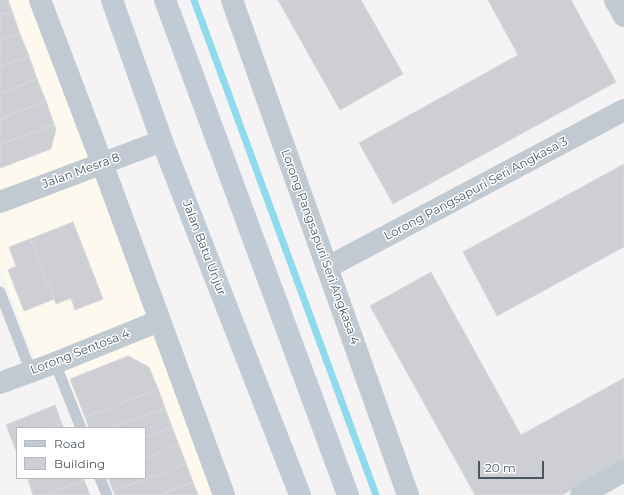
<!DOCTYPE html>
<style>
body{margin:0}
#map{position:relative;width:624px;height:495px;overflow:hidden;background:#f5f3f3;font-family:Montserrat,sans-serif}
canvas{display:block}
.legend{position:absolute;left:16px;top:427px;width:130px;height:52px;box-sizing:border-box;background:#fff;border:1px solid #b7bbc0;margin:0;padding:5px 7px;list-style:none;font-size:12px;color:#4a5661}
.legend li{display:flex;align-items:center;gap:8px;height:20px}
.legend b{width:20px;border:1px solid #b7bbc0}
.scale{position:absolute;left:478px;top:461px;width:66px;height:18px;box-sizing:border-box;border:2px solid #4a5661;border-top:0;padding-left:5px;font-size:12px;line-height:14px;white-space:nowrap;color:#4a5661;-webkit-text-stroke:3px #fff;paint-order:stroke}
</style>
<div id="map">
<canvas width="624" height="495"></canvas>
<ul class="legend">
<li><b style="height:5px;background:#c1cbd6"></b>Road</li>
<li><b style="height:11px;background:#cdcfd5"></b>Building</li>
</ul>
<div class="scale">20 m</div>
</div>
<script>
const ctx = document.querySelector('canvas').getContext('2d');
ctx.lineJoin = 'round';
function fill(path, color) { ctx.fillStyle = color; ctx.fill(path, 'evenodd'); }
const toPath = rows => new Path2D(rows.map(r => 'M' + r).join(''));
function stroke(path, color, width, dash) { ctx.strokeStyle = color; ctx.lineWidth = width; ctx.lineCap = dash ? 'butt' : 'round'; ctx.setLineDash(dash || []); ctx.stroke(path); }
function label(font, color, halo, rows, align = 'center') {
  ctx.font = font + ' Montserrat,sans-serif'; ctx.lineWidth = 3; ctx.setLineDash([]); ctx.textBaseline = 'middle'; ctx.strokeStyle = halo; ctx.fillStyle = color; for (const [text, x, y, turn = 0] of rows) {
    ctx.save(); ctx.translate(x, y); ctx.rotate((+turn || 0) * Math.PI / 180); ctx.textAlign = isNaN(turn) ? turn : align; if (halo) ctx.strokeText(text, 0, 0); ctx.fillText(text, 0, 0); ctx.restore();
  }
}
const commercial = toPath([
 [0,0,30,0,215,495,112,495,105,478,145,478,145,428,86,428,57,353,36,361,0,268,0,213,8,210,0,188]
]);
const stream = toPath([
 [194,0,376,495]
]);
const building = toPath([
 [0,0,8,0,12,11,0,15,0,0],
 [278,0,361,0,403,74,340,110,278,0],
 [488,0,571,0,616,82,393,204,359,143,518,55,488,0],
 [12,11,20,34,0,41,0,15,12,11],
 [20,34,29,56,0,67,0,41,20,34],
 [29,56,37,79,0,93,0,67,29,56],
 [37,79,46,101,0,119,0,93,37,79],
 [46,101,54,124,0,145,0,119,46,101],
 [54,124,56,129,51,149,0,168,0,145,54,124],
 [624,164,624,247,497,316,463,252,624,164],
 [73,222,103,299,75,310,71,298,56,304,30,239,73,222],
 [30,239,54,299,24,311,8,270,16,266,9,247,30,239],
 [431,272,521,435,624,378,624,461,562,495,475,495,370,306,431,272],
 [128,356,149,367,158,389,85,417,70,379,128,356],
 [158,389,165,408,112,428,89,428,85,417,158,389],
 [55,405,62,424,51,428,17,428,17,442,13,443,6,425,55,405],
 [165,408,172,427,145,437,145,428,112,428,165,408],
 [62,424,64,428,51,428,62,424],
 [172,427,179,445,145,458,145,437,172,427],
 [17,442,17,453,13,443,17,442],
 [179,445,186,464,113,491,108,478,145,478,145,458,179,445],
 [186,464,193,482,159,495,115,495,113,491,186,464],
 [34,478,84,478,84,480,45,495,33,495,28,480,34,478],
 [84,480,90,495,45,495,84,480],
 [193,482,198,495,159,495,193,482]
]);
const lane = toPath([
 [0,292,31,372],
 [55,363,81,428],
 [100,478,107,495]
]);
const street = toPath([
 [40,0,102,163,224,495],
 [232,0,408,495],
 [615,0,624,16],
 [0,202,162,141],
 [328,267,624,110],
 [0,383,55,363,159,321],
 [581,495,624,471]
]);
const secondary = toPath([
 [112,0,162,141,300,495],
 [165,0,348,495]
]);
const streetNames = [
 ["Jalan Mesra 8",81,171,-20],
 ["Lorong Pangsapuri Seri Angkasa 3",476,189,-28],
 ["Lorong Pangsapuri Seri Angkasa 4",320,247,70],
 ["Jalan Batu Unjur",204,248,69],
 ["Lorong Sentosa 4",80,352,-21]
];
fill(commercial, '#fdf9ef');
stroke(stream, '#90daee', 7);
fill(building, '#cdcfd5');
stroke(building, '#d7d9de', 1);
stroke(lane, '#c1cad2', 11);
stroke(street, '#c1cad2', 22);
stroke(secondary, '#c1cbd6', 22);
label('12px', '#4a5661', '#fff', streetNames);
</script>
